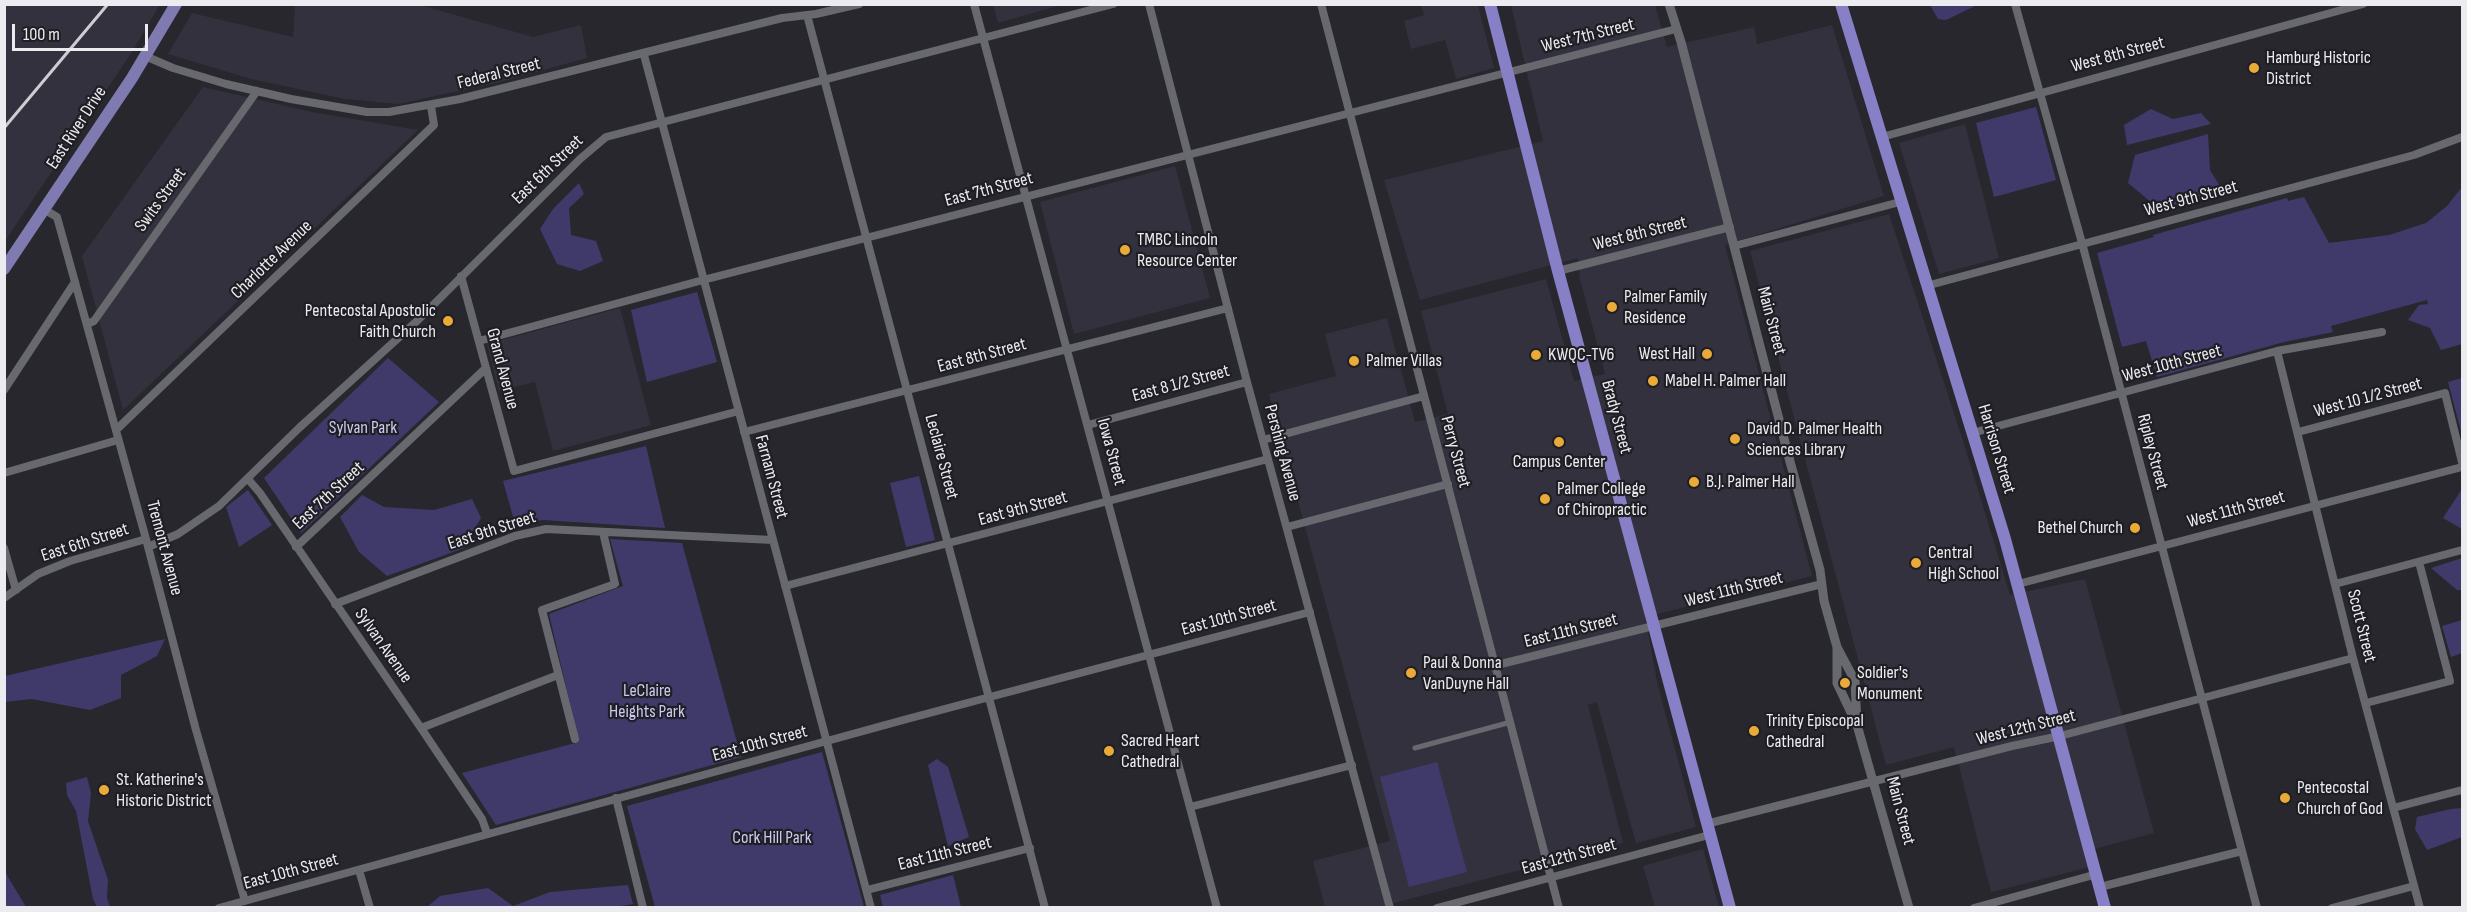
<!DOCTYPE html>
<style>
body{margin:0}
#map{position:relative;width:2467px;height:912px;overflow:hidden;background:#28272e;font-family:"Sofia Sans Condensed",sans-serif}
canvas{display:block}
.frame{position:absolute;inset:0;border:6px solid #ececf0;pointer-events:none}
.scale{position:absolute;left:12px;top:24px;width:136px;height:27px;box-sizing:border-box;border:3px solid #ececf0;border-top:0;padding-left:8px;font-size:18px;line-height:21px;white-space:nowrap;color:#ececf0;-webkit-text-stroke:4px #1e1e24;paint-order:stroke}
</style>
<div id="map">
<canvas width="2467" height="912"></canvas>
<div class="frame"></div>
<div class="scale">100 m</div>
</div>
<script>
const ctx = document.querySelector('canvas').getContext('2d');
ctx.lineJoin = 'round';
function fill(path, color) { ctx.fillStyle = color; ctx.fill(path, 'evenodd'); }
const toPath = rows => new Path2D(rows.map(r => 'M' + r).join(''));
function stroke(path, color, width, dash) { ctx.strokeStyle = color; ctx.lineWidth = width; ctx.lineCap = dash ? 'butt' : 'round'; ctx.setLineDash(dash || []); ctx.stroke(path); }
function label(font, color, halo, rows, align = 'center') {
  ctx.font = font + ' "Sofia Sans Condensed",sans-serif'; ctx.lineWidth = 4.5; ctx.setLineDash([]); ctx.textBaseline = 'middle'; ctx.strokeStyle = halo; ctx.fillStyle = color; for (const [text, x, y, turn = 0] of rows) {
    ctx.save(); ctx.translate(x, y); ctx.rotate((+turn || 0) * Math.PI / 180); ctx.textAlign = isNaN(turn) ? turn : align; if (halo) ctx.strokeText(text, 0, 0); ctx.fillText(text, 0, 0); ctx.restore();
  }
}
const built = toPath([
 [993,4,1061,4,1061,5,998,23],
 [156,5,159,6,132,52,5,241,5,5],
 [295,5,420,5,533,37,581,25,587,58,500,82,398,104,345,99,251,79,168,54,192,13,293,37],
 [1421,5,1478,5,1494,68,1456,79,1445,40,1411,49,1404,21,1424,15],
 [1511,5,1655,5,1667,47,1754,27,1757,44,1832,25,1884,196,1725,245,1812,576,1645,617,1658,686,1696,827,1636,843,1597,702,1588,705,1623,843,1379,907,1325,907,1313,861,1390,841,1269,394,1336,376,1325,334,1387,318,1415,422,1448,414,1421,311,1546,279,1574,381,1605,374,1580,279,1578,258,1420,300,1384,180,1543,141],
 [203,87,312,112,418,130,123,410,82,256],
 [1965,124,1999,258,1939,274,1899,143],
 [1175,166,1210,298,1074,334,1040,202],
 [1889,214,1964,444,2010,595,2085,579,2154,833,2087,851,2090,867,1991,892,1954,747,1886,765,1750,251],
 [620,308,651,425,553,451,535,382,499,391,487,344],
 [1703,849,1719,907,1655,907,1643,866]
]);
const green = toPath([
 [1979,4,1946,20,1938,19,1930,5],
 [2036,107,2056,180,1994,197,1976,123],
 [2151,109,2173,119,2201,113,2211,124,2127,145,2124,125],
 [2208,134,2210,170,2223,191,2163,212,2128,183,2135,155],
 [579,183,584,194,569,208,571,235,596,241,603,261,580,271,557,264,540,229,553,209],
 [2462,187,2462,344,2441,350,2430,328,2408,320,2419,305,2428,304,2427,300,2331,326,2333,332,2284,342,2157,377,2146,341,2122,347,2097,253,2154,237,2153,235,2287,198,2288,201,2304,197,2329,243,2389,235,2426,223,2447,206],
 [697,292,717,362,647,382,631,310],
 [388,358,439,402,301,533,264,478],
 [2462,378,2462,435,2448,382],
 [646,446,665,528,543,520,515,524,503,481],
 [919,476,935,540,906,547,890,483],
 [2462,489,2462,529,2443,518],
 [248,490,272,525,239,547,226,507],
 [362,495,384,507,434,510,472,499,481,518,464,548,387,576,359,552,340,517],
 [610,539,682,543,741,757,496,825,462,773,579,742,549,614,623,586],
 [2462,558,2462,590,2457,590,2431,568],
 [2462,620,2462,653,2451,657,2442,626],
 [165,639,157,656,121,675,121,698,90,710,32,699,5,702,5,676],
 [822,752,864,907,655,907,627,806],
 [937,759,948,767,969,837,948,846,928,765],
 [1437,762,1467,872,1409,887,1380,777],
 [87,777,91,793,88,821,108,880,107,898,110,907,97,907,93,899,76,811,67,795,66,783],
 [2462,808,2462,837,2427,850,2415,829,2417,817,2451,809],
 [5,870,8,877,26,907,5,907],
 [953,875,961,907,883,907,880,895],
 [628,885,633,904,615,907,427,907,440,896,488,888,513,906,550,892]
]);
const pedestrian = toPath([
 [1415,748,1511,722]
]);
const minor = toPath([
 [974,4,1217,908],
 [1149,4,1247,382,1390,908],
 [1321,4,1559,908],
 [2015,4,2082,243,2257,908],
 [807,15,1045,908],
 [644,55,871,908],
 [145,56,173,68,226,84,291,99,367,112,389,112,460,99,782,18,816,14,859,4],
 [1882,137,2363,4],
 [45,210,57,217,146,539,196,730,245,901],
 [1734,246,1900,202],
 [1558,271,1730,227],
 [461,276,514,471,739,411],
 [1926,286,2414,155,2462,137],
 [87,324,94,321,257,91],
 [479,341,703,280,1676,29],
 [2277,351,2353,658,2420,908],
 [4,390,75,282],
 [1088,425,1247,382],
 [116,430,434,125,431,106],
 [744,432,1228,308],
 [2298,432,2445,393,2462,462],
 [1972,433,2277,351,2382,332],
 [1263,440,1424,396],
 [4,473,118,440],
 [248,479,260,493,421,728,482,819,487,833],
 [1287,527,1448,484],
 [148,547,178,534,219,506,299,428,417,321,580,159,606,137,1113,4],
 [296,547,486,368],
 [4,548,16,590],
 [2018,584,2462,467],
 [2335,584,2462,550],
 [785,586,1268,459],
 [4,598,38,574,70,561,146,539],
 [335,604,515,536,546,529,773,540],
 [1497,665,1822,584],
 [2366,703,2450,681,2419,562],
 [421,728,558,675],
 [575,739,542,610,615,584,603,532],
 [616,798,643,908],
 [1190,807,1352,765],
 [2393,808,2462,790],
 [1706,824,2012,746,2060,736,2353,658],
 [359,870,370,908],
 [2100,887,2242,851],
 [867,890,1030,848],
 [219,908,907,719,1310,612],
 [1437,908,1709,835],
 [1974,908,2097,874],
 [2332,908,2414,886]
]);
const tertiary = toPath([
 [1669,4,1681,42,1789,458,1820,570,1824,601,1837,647],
 [1857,725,1855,681,1837,647,1837,683,1857,725,1909,908]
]);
const primary = toPath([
 [4,269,132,78,176,4]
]);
const trunk = toPath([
 [1490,4,1558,271,1730,908],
 [1841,4,2005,539,2105,908]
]);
const rail = toPath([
 [4,128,108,4]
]);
const markers = [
 [2254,68,6,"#eaaa38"],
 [1125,250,6,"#eaaa38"],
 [1612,307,6,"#eaaa38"],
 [448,321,6,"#eaaa38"],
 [1707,354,6,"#eaaa38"],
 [1536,355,6,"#eaaa38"],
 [1354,361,6,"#eaaa38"],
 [1653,381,6,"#eaaa38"],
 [1735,439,6,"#eaaa38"],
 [1559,442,6,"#eaaa38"],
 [1694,482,6,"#eaaa38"],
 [1545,499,6,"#eaaa38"],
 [2135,528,6,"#eaaa38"],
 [1916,563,6,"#eaaa38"],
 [1411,673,6,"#eaaa38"],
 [1845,683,6,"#eaaa38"],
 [1754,731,6,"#eaaa38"],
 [1109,751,6,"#eaaa38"],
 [104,790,6,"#eaaa38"],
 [2285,798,6,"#eaaa38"]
];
const streetNames = [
 ["West 7th Street",1588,36,-14],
 ["West 8th Street",2118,55,-15],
 ["Federal Street",499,74,-14],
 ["East River Drive",77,128,-57],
 ["East 6th Street",548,170,-44],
 ["East 7th Street",989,190,-15],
 ["West 9th Street",2191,199,-15],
 ["Swits Street",161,200,-54],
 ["West 8th Street",1640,234,-14],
 ["Charlotte Avenue",272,260,-44],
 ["Main Street",1771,321,75],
 ["East 8th Street",982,356,-15],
 ["West 10th Street",2172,364,-15],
 ["Grand Avenue",502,369,75],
 ["East 8 1/2 Street",1181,384,-15],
 ["West 10 1/2 Street",2368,398,-15],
 ["Brady Street",1616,417,75],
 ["Harrison Street",1996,449,73],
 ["Iowa Street",1111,452,75],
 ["Perry Street",1455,452,75],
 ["Ripley Street",2152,452,75],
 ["Pershing Avenue",1282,453,75],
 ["Leclaire Street",941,457,75],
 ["Farnam Street",771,477,75],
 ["East 7th Street",329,496,-43],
 ["East 9th Street",1023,509,-15],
 ["West 11th Street",2236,510,-15],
 ["East 9th Street",492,531,-18],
 ["East 6th Street",85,543,-18],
 ["Tremont Avenue",164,548,75],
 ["West 11th Street",1734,590,-14],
 ["East 10th Street",1229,618,-15],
 ["Scott Street",2361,626,76],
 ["East 11th Street",1571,631,-14],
 ["Sylvan Avenue",383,646,55],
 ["West 12th Street",2026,728,-14],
 ["East 10th Street",760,744,-15],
 ["Main Street",1900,811,75],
 ["East 11th Street",945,854,-14],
 ["East 12th Street",1569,857,-15],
 ["East 10th Street",291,872,-15]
];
const poiNames = [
 ["Hamburg Historic",2266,58],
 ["District",2266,79],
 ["TMBC Lincoln",1137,240],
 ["Resource Center",1137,261],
 ["Palmer Family",1624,297],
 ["Residence",1624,318],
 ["Pentecostal Apostolic",436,311,"right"],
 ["Faith Church",436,332,"right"],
 ["West Hall",1695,354,"right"],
 ["KWQC-TV6",1548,355],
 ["Palmer Villas",1366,361],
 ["Mabel H. Palmer Hall",1665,381],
 ["David D. Palmer Health",1747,429],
 ["Sciences Library",1747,450],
 ["Campus Center",1559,462,"center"],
 ["B.J. Palmer Hall",1706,482],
 ["Palmer College",1557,489],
 ["of Chiropractic",1557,510],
 ["Bethel Church",2123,528,"right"],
 ["Central",1928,553],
 ["High School",1928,574],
 ["Paul & Donna",1423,663],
 ["VanDuyne Hall",1423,684],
 ["Soldier's",1857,673],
 ["Monument",1857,694],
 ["Trinity Episcopal",1766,721],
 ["Cathedral",1766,742],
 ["Sacred Heart",1121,741],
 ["Cathedral",1121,762],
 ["St. Katherine's",116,780],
 ["Historic District",116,801],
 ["Pentecostal",2297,788],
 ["Church of God",2297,809]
];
const parkNames = [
 ["Sylvan Park",363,428],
 ["LeClaire",647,691],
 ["Heights Park",647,712],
 ["Cork Hill Park",772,838]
];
fill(built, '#32313d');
fill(green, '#403a6b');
stroke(pedestrian, '#68686f', 5);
stroke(minor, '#68686f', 8);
stroke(tertiary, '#68686f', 9);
stroke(primary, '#7f7ab0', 12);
stroke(trunk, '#8780c6', 12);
stroke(rail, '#ceced2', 3);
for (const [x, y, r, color] of markers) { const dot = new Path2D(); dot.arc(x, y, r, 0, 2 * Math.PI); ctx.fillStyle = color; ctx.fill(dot); stroke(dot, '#1e1e24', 2); }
label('18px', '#ececf0', '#1e1e24', streetNames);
label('18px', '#ececf0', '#1e1e24', poiNames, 'left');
label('18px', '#cccaf1', '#1e1e24', parkNames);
</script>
